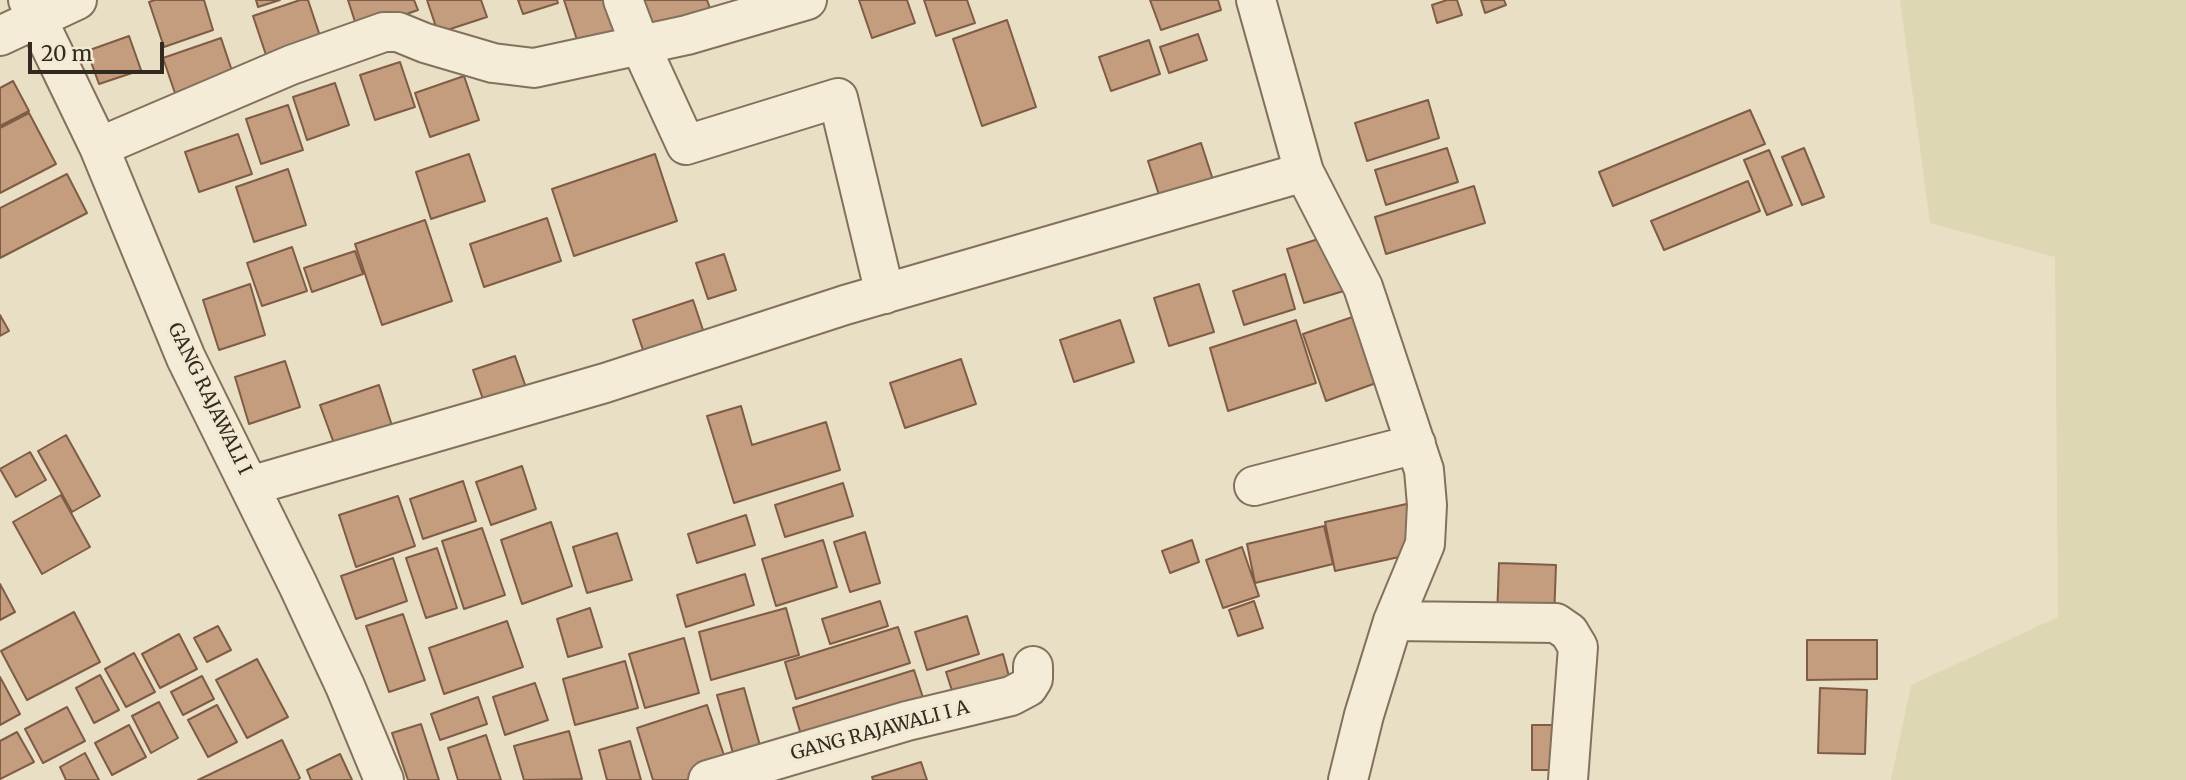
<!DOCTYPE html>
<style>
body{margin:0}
#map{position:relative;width:2186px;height:780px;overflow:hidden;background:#e9dfc4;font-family:Merriweather,serif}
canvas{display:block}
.scale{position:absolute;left:28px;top:42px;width:136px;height:32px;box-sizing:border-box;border:4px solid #34291f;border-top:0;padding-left:9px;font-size:21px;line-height:24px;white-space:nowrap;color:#34291f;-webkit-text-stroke:5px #f2e9d3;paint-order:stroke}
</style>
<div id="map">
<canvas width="2186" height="780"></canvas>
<div class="scale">20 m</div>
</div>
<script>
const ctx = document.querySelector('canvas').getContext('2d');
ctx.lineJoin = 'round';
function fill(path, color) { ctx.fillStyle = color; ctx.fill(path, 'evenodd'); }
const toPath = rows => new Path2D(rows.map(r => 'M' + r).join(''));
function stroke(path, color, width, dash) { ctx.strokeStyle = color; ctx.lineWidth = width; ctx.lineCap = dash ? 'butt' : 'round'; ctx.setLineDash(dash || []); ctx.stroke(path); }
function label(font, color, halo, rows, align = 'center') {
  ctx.font = font + ' Merriweather,serif'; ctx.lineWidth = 7; ctx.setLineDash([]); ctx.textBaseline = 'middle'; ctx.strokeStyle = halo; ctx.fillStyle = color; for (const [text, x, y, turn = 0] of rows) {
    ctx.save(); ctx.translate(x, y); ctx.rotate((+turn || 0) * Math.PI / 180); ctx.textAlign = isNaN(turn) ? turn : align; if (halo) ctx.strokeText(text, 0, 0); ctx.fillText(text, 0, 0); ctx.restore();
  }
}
const farmland = toPath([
 [1900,0,2186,0,2186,780,1891,780,1911,685,2058,617,2055,257,1930,223]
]);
const building = toPath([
 [155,0,204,0,213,30,164,47,149,2,155,0],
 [256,0,280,0,258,7,256,0],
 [300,0,308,0,322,42,268,61,253,16,300,0],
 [348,0,414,0,418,10,358,31,348,0],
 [427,0,481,0,487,17,438,33,427,0],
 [518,0,557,0,558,3,523,14,518,0],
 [564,0,609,0,618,29,578,43,564,0],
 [637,0,707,0,712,14,649,35,637,0],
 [859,0,907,0,915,23,872,38,859,0],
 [924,0,967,0,975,23,936,36,924,0],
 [1150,0,1218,0,1221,10,1161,30,1150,0],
 [1447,0,1457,0,1462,15,1437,23,1432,5,1447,0],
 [1481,0,1504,0,1506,5,1485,13,1481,0],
 [1007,20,1036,107,982,126,953,39,1007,20],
 [1198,34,1207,60,1169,73,1160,47,1198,34],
 [129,36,141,70,99,84,87,51,129,36],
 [221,38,236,83,178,102,163,58,221,38],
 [1149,40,1160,74,1111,91,1099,57,1149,40],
 [400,62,415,107,375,120,360,75,400,62],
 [464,76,479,120,430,137,415,93,464,76],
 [13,81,29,111,0,126,0,88,13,81],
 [335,83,349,125,307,140,293,97,335,83],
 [1428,100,1439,138,1367,161,1355,123,1428,100],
 [288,105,303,150,261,164,246,119,288,105],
 [1750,110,1765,144,1613,206,1599,172,1750,110],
 [29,113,56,164,0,193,0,128,29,113],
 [238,134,252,174,199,192,185,152,238,134],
 [1201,143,1214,183,1161,201,1148,161,1201,143],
 [1447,148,1458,182,1386,205,1375,170,1447,148],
 [1804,148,1824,197,1802,205,1782,157,1804,148],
 [1769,150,1792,205,1767,215,1744,160,1769,150],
 [469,154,485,201,431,219,416,172,469,154],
 [655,154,677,221,574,256,552,189,655,154],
 [288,169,306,225,254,242,236,187,288,169],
 [67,174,87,213,0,258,0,208,67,174],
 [1748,181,1760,211,1664,250,1651,221,1748,181],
 [1474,186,1485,223,1386,254,1375,217,1474,186],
 [547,218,561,261,484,287,470,244,547,218],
 [425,220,452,301,382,325,355,244,425,220],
 [1331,235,1347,290,1304,303,1287,249,1331,235],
 [292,247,307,291,262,306,247,263,292,247],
 [355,251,363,274,312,292,304,268,355,251],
 [724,254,736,290,708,299,696,263,724,254],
 [1285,274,1295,309,1244,325,1233,291,1285,274],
 [250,284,265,335,219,350,203,300,250,284],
 [1199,284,1214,332,1169,346,1154,298,1199,284],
 [693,300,704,333,644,353,633,320,693,300],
 [1367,312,1390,378,1326,401,1303,334,1367,312],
 [0,315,9,331,0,336,0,315],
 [1120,320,1134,362,1074,382,1060,340,1120,320],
 [1296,320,1316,383,1228,411,1210,348,1296,320],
 [515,356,529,396,487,411,473,370,515,356],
 [961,359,976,404,905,428,890,383,961,359],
 [285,361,300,407,249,424,235,377,285,361],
 [379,385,393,429,336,449,320,405,379,385],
 [741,406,752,445,826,422,840,470,734,503,707,416,741,406],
 [66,435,100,496,72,512,38,451,66,435],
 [30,452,46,480,16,497,0,469,30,452],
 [522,466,536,509,491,525,476,482,522,466],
 [463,481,476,521,423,539,410,499,463,481],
 [843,483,853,516,785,537,775,505,843,483],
 [61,495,90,547,42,574,13,522,61,495],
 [398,496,415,546,356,567,339,515,398,496],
 [1411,503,1422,552,1335,571,1325,522,1411,503],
 [746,515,755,545,697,563,688,534,746,515],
 [551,522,572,586,522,604,501,540,551,522],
 [1324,526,1333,564,1255,583,1247,544,1324,526],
 [482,528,505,595,464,609,442,541,482,528],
 [865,532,880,583,850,592,834,542,865,532],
 [617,533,632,580,587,593,573,547,617,533],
 [823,540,837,587,776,606,762,559,823,540],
 [1192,540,1199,562,1170,573,1162,551,1192,540],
 [1242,547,1259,596,1223,608,1206,560,1242,547],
 [437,548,457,608,426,618,406,558,437,548],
 [393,558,407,601,356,619,341,576,393,558],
 [1499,563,1556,565,1554,619,1497,617,1499,563],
 [745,574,754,605,686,627,677,595,745,574],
 [0,584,15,612,0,620,0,584],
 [880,601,888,626,830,644,822,619,880,601],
 [1254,601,1263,628,1238,636,1229,610,1254,601],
 [590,608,602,647,568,657,557,619,590,608],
 [786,608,799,655,711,680,699,632,786,608],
 [74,612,100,662,27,700,1,651,74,612],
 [403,614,425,680,389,692,366,626,403,614],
 [967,616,979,654,927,670,915,632,967,616],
 [507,621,523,667,444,694,429,648,507,621],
 [218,626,231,650,207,662,194,638,218,626],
 [898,627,910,663,796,699,785,662,898,627],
 [179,634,197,669,160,688,142,654,179,634],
 [684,638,699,693,645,708,629,654,684,638],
 [1807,640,1877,640,1877,679,1807,680,1807,640],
 [134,653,155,692,126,707,105,669,134,653],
 [1003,654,1010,680,954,697,946,672,1003,654],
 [257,659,288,717,247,738,216,680,257,659],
 [625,661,638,708,575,725,563,679,625,661],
 [914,670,927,710,805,748,793,708,914,670],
 [100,675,119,710,94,723,76,688,100,675],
 [202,676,214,699,183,715,171,692,202,676],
 [0,677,20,714,0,725,0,677],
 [535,683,548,720,505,735,493,697,535,683],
 [744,688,764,760,737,768,717,695,744,688],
 [1820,688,1867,690,1865,754,1818,753,1820,688],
 [478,697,487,724,440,740,431,714,478,697],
 [159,702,178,738,151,753,132,716,159,702],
 [217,705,237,742,208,757,188,720,217,705],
 [707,705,729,770,698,780,653,780,637,728,707,705],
 [67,707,85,741,43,763,25,729,67,707],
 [421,724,439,780,408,780,392,733,421,724],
 [129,725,146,757,112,775,95,743,129,725],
 [1532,725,1565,725,1565,770,1532,770,1532,725],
 [569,731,582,779,524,780,514,746,569,731],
 [17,732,34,762,0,779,0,741,17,732],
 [486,735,501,780,458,780,448,748,486,735],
 [282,740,300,778,297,780,198,780,282,740],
 [630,741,641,780,607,780,599,750,630,741],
 [85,753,99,780,66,780,60,767,85,753],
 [340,754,352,780,311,780,307,770,340,754],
 [921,762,927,780,873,780,872,777,921,762]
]);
const minor = toPath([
 [28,0,99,147,186,358,298,585,345,686,384,780],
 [623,0,640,45,686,145,838,98,885,294],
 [1256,0,1304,172,1363,287,1424,470,1427,505,1425,544,1393,621,1364,715,1348,780],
 [0,36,77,0],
 [99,147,291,65,384,32,398,32,425,43,493,63,534,68,687,35,807,0],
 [250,486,605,383,845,305,1304,172],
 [1254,486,1416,444],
 [1393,621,1556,623,1569,632,1578,647,1568,780],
 [708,780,907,721,1011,696,1028,687,1033,679,1033,666]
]);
const streetNames = [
 ["GANG RAJAWALI I",209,399,64],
 ["GANG RAJAWALI I A",880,731,-15]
];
fill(farmland, '#ded7b3');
fill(building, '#c49c7e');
stroke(building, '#7f5c45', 2);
stroke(minor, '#82715c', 42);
stroke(minor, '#f5ecd7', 38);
label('19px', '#34291f', '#f2e9d3', streetNames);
</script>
